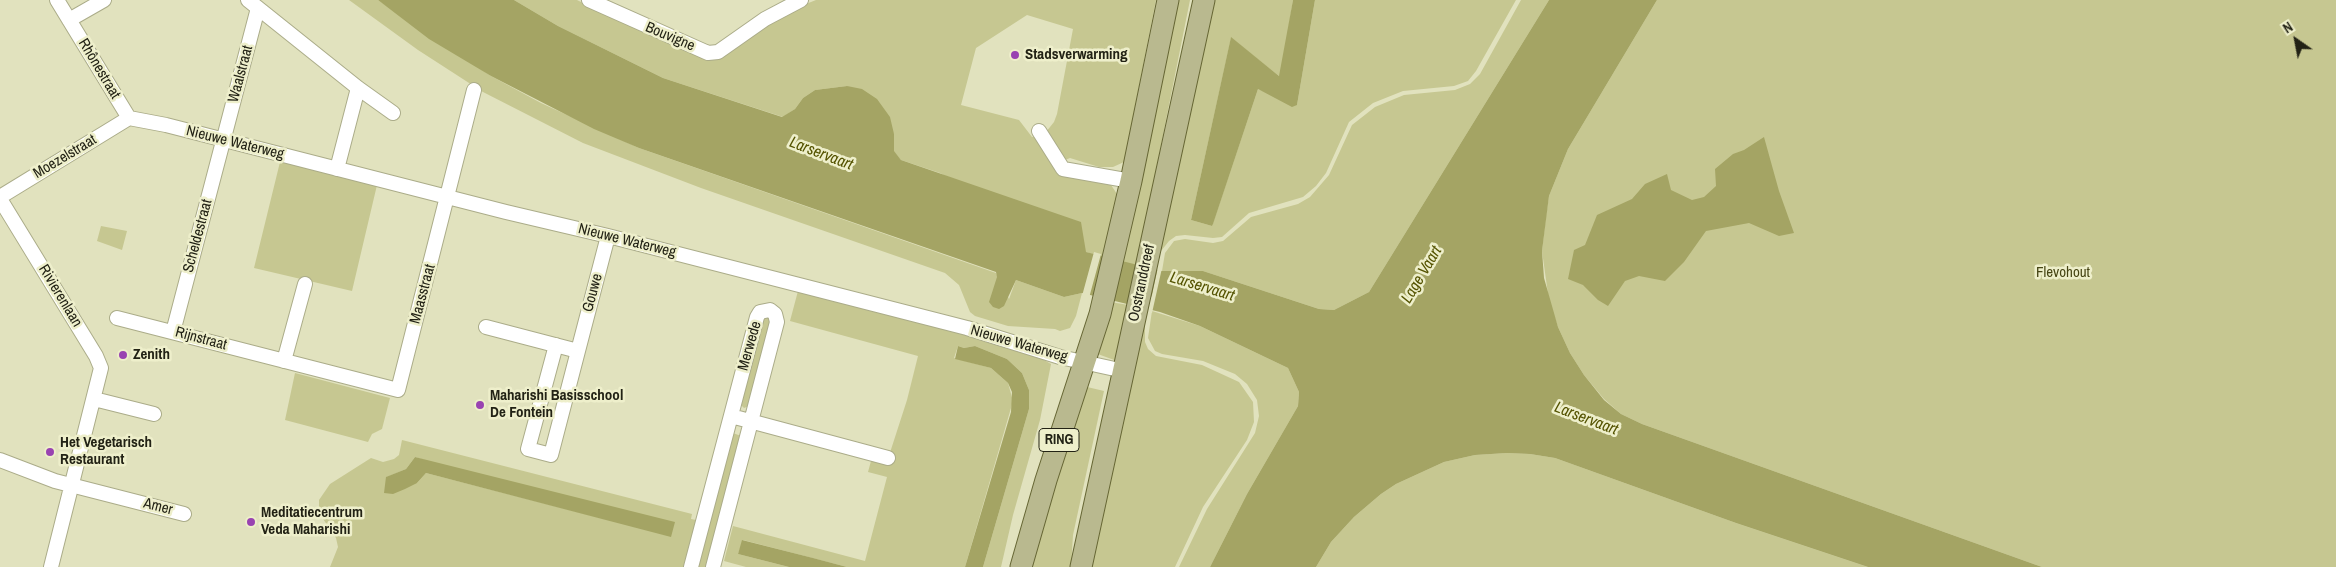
<!DOCTYPE html>
<meta charset="utf-8">
<style>
body{margin:0}
#map{position:relative;width:2336px;height:567px;overflow:hidden;background:#e1e2be;font-family:"Archivo Narrow",sans-serif}
canvas{display:block}
.north{position:absolute;left:2271px;top:15px;width:50px;height:50px;-webkit-text-stroke:4px #eeefcb;paint-order:stroke;rotate:327deg;font-size:14px;font-weight:700;line-height:20px;text-align:center;color:#222215}
.north::after{content:'';display:block;margin:auto;width:18px;height:22px;background:#222215;clip-path:polygon(50% 0,100% 100%,50% 72%,0 100%)}
</style>
<div id="map">
<canvas width="2336" height="567"></canvas>
<div class="north">N</div>
</div>
<script>
const ctx = document.querySelector('canvas').getContext('2d');
ctx.lineJoin = 'round';
function fill(path, color) { ctx.fillStyle = color; ctx.fill(path, 'evenodd'); }
const toPath = rows => new Path2D(rows.map(r => 'M' + r).join(''));
function stroke(path, color, width, dash) { ctx.strokeStyle = color; ctx.lineWidth = width; ctx.lineCap = dash ? 'butt' : 'round'; ctx.setLineDash(dash || []); ctx.stroke(path); }
function label(font, color, halo, rows, align = 'center') {
  ctx.font = font + ' "Archivo Narrow",sans-serif'; ctx.lineWidth = 5; ctx.setLineDash([]); ctx.textBaseline = 'middle'; ctx.strokeStyle = halo; ctx.fillStyle = color; for (const [text, x, y, turn = 0] of rows) {
    ctx.save(); ctx.translate(x, y); ctx.rotate((+turn || 0) * Math.PI / 180); ctx.textAlign = isNaN(turn) ? turn : align; if (halo) ctx.strokeText(text, 0, 0); ctx.fillText(text, 0, 0); ctx.restore();
  }
}
const green = toPath([
 [349,0,378,0,491,76,541,103,639,148,996,273,1009,299,1016,280,1064,297,1082,293,1076,316,1070,328,1060,331,1055,329,1008,326,975,316,970,312,959,285,945,273,701,188,583,143,483,92,418,50],
 [514,0,577,0,621,22,716,59,791,10,816,0,1156,0,1124,162,1113,167,1099,167,1070,158,1065,160,1046,132,1054,122,1057,114,1073,29,1027,15,976,48,961,105,1019,120,1032,137,1037,136,1059,174,1104,182,1111,185,1117,194,1116,209,1102,257,1086,252,940,173,901,160,894,152,894,134,847,86,815,90,803,98,795,109,783,117,663,78,558,26],
 [1177,0,1190,0,1137,265,1122,262],
 [1214,0,1293,0,1281,75,1279,76,1231,38,1191,220,1212,226,1258,89,1297,105,1315,0,1516,0,1476,71,1468,81,1454,86,1403,91,1373,103,1349,122,1326,173,1316,186,1303,197,1249,213,1222,237,1213,238,1185,235,1176,236,1169,241,1161,251,1160,251],
 [1521,0,1549,0,1369,292,1334,310,1319,309,1203,271,1162,271,1165,253,1174,241,1185,239,1213,243,1223,241,1251,217,1298,204,1310,197,1329,175,1352,125,1375,107,1404,95,1455,90,1470,84,1480,74],
 [1657,0,2336,0,2336,567,2042,567,1642,424,1621,414,1604,399,1584,375,1570,353,1558,327,1549,301,1542,251,1546,216,1549,196,1568,149],
 [280,162,377,185,352,291,254,268],
 [101,226,127,231,122,250,97,241],
 [798,291,964,333,1037,356,1051,364,1040,420,1013,515,1001,567,983,567,1029,409,1029,390,1022,373,1007,359,975,346,964,348,958,346,954,358,991,368,1008,383,1013,401,965,567,847,567,743,540,738,554,789,567,746,567,724,561,733,526,865,561,887,477,868,472,871,461,886,465,907,400,918,356,790,321],
 [1110,302,1129,305,1117,361,1095,353],
 [1152,311,1200,326,1288,368,1299,392,1298,406,1247,494,1210,567,1179,567,1207,509,1255,433,1259,416,1257,400,1247,384,1235,374,1203,361,1162,354,1155,351,1148,338],
 [771,316,749,406,744,408,740,404,761,318],
 [1145,323,1145,342,1148,349,1156,356,1202,365,1239,382,1253,402,1254,422,1247,440,1203,507,1175,567,1090,567],
 [295,373,390,398,382,429,372,434,368,442,285,420],
 [1083,386,1104,391,1073,535,1071,567,1029,567],
 [733,433,741,436,709,567,696,567],
 [402,440,692,514,691,519,696,520,692,536,695,537,687,567,330,567,338,547,336,538,319,513,319,500,330,484,371,458,383,462,394,459,399,455],
 [415,457,601,518,426,473,417,483,387,477,406,469],
 [1507,453,1530,454,1555,458,1736,523,1868,567,1316,567,1331,542,1354,517,1381,494,1396,484,1444,462,1475,455]
]);
const water = toPath([
 [378,0,514,0,558,26,663,78,782,117,795,109,803,98,815,90,847,86,862,89,877,99,890,117,894,134,894,151,901,160,1081,222,1086,252,1162,271,1203,271,1319,309,1334,310,1369,292,1549,0,1657,0,1568,149,1549,196,1542,251,1544,278,1558,327,1570,353,1584,375,1604,400,1621,414,1642,424,2042,567,1868,567,1736,523,1555,458,1530,454,1507,453,1475,455,1444,462,1396,484,1381,494,1354,517,1331,542,1316,567,1210,567,1247,494,1298,406,1299,392,1288,368,1200,326,1160,312,1082,293,1064,297,1016,280,1004,306,999,309,993,307,989,302,997,277,996,272,639,148,594,129,491,76,429,39],
 [1293,0,1315,0,1297,105,1292,107,1258,89,1213,224,1212,226,1191,220,1231,37,1279,76],
 [1764,137,1779,191,1794,233,1779,236,1749,223,1706,231,1684,262,1665,281,1639,276,1625,281,1608,306,1598,300,1583,285,1568,279,1574,250,1585,245,1597,215,1632,199,1645,184,1667,174,1671,190,1692,200,1704,197,1716,186,1715,169,1733,154,1744,150],
 [958,346,964,348,975,346,1007,359,1022,373,1029,390,1029,409,983,567,965,567,1011,412,1012,392,1008,383,991,368,955,359],
 [415,457,675,522,671,537,426,473,417,483,405,489,393,494,384,493,386,477,406,469],
 [742,540,813,558,847,567,789,567,738,554]
]);
const pier = toPath([
 [1094,252,1101,254,1089,298,1082,296],
 [1158,267,1162,268,1152,313,1144,312,1152,295]
]);
const street = toPath([
 [57,0,129,118],
 [248,0,358,88,393,113],
 [589,0,708,53,718,52,765,19,801,0],
 [69,20,104,0],
 [129,118,166,125,506,212,608,236,967,328,1060,357,1124,371],
 [1039,131,1063,169,1131,181],
 [337,169,358,88],
 [0,197,129,118],
 [0,199,96,356,101,368,51,567],
 [117,318,398,390,474,90],
 [486,327,578,351,608,236],
 [173,332,258,8],
 [556,345,528,449,551,455,578,351],
 [284,361,305,284],
 [94,399,154,414],
 [731,416,888,458],
 [0,460,55,481,184,514],
 [691,567,757,317,760,312,770,310,775,314,777,322,713,567]
]);
const primary = toPath([
 [1021,567,1046,480,1100,314,1131,181,1168,0],
 [1081,567,1204,0]
]);
const markers = [
 [1015,55,5,"#9943b1"],
 [123,355,5,"#9943b1"],
 [480,405,5,"#9943b1"],
 [50,452,5,"#9943b1"],
 [251,522,5,"#9943b1"]
];
const shields = [
 [1059,440,40]
];
const shieldNames = [
 ["RING",1059,440]
];
const streetNames = [
 ["Bouvigne",670,37,23],
 ["Rhônestraat",99,69,59],
 ["Waalstraat",241,74,-75],
 ["Nieuwe Waterweg",235,143,14],
 ["Moezelstraat",65,157,-31],
 ["Scheldestraat",198,236,-75],
 ["Nieuwe Waterweg",627,241,14],
 ["Oostranddreef",1142,283,-78],
 ["Gouwe",593,293,-75],
 ["Maasstraat",423,294,-75],
 ["Rivierenlaan",60,296,59],
 ["Rijnstraat",201,339,15],
 ["Nieuwe Waterweg",1019,344,16],
 ["Merwede",750,346,-74],
 ["Amer",158,507,14]
];
const poiNames = [
 ["Stadsverwarming",1025,55],
 ["Zenith",133,355],
 ["Maharishi Basisschool",490,396],
 ["De Fontein",490,413],
 ["Het Vegetarisch",60,443],
 ["Restaurant",60,460],
 ["Meditatiecentrum",261,513],
 ["Veda Maharishi",261,530]
];
const parkNames = [
 ["Flevohout",2063,273]
];
const waterNames = [
 ["Larservaart",821,154,21],
 ["Lage Vaart",1422,275,-59],
 ["Larservaart",1202,287,17],
 ["Larservaart",1586,419,21]
];
fill(green, '#c6c791');
fill(water, '#a4a464');
fill(pier, '#e1e2be');
stroke(street, '#abac89', 16);
stroke(primary, '#666634', 23);
stroke(street, '#fff', 14);
stroke(primary, '#b9b98f', 21);
for (const [x, y, r, color] of markers) { const dot = new Path2D(); dot.arc(x, y, r, 0, 2 * Math.PI); ctx.fillStyle = color; ctx.fill(dot); stroke(dot, '#eeefcb', 2); }
for (const [x, y, w] of shields) { const box = new Path2D(); box.roundRect(x - w / 2, y - 11.5, w, 23, 4); ctx.fillStyle = '#eeefcb'; ctx.fill(box); stroke(box, '#222215', 1); }
label('bold 14px', '#222215', null, shieldNames);
label('15px', '#222215', '#eeefcb', streetNames);
label('bold 15px', '#222215', '#eeefcb', poiNames, 'left');
label('15px', '#464514', '#eeefcb', parkNames);
label('italic 16px', '#545301', '#eeefcb', waterNames);
</script>
